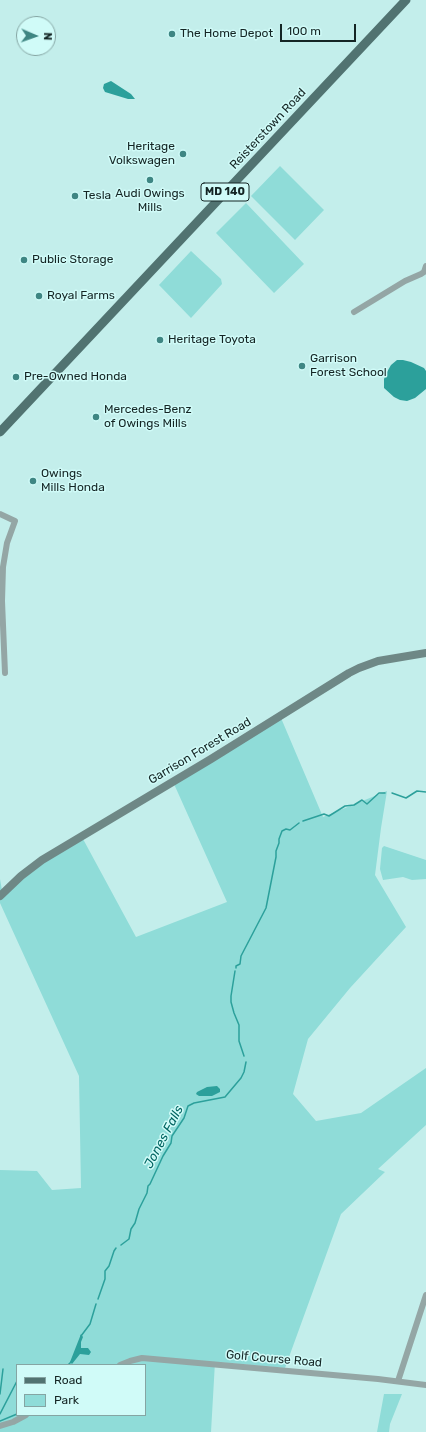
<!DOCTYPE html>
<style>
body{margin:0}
#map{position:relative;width:426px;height:1432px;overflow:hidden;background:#c3eeeb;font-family:Rubik,sans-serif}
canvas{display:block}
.legend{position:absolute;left:16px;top:1364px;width:130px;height:52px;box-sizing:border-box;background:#d0fbf8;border:1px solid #85a5a3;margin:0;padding:5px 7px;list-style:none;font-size:12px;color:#142524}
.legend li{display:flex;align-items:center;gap:8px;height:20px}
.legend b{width:20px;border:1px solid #85a5a3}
.north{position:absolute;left:16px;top:16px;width:40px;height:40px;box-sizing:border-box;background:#d0fbf8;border:1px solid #85a5a3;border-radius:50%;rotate:92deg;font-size:11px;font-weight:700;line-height:16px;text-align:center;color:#142524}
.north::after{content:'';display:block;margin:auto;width:14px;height:18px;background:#3e8683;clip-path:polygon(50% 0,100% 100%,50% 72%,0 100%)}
.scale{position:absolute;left:280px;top:24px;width:76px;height:18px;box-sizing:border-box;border:2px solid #142524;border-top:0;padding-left:5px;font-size:12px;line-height:14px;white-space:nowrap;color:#142524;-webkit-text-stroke:3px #d0fbf8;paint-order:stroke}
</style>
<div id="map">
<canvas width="426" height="1432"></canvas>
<ul class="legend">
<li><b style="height:5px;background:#517371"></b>Road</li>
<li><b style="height:11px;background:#8fdcd8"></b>Park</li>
</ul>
<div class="north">N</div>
<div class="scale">100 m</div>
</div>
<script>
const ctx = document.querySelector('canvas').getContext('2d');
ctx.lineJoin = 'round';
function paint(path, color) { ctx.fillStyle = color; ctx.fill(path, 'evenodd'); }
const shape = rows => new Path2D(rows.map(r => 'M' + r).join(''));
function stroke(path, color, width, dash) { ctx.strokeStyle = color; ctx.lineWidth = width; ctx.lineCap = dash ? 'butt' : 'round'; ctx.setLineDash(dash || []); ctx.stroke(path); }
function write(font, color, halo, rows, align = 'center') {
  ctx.font = font + ' Rubik,sans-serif'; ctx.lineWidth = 3; ctx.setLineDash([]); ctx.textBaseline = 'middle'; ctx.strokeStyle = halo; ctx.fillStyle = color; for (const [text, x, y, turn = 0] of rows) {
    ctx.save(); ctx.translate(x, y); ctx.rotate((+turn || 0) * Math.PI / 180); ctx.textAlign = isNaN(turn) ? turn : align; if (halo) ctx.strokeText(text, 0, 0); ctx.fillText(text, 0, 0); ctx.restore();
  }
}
paint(shape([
 [280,166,324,210,295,240,251,196],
 [246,203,304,264,274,293,216,233],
 [191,251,221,279,222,284,191,318,159,285],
 [281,718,323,817,387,791,381,828,375,875,406,927,350,988,308,1039,293,1094,316,1121,361,1113,426,1068,426,1125,378,1169,385,1172,341,1214,285,1368,215,1362,211,1432,0,1432,0,1170,37,1171,52,1190,81,1188,79,1076,0,903,0,879,3,896,31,870,83,839,136,937,227,902,174,784],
 [17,1365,145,1365,145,1415,17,1415],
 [384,846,426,860,426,879,412,880,403,877,383,880,380,869,382,848],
 [384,1394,402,1394,390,1424,389,1432,377,1432]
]), '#8fdcd8');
paint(shape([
 [111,81,131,94,135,99,128,99,105,92,103,88,104,84],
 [397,360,403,360,411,362,424,368,426,371,426,389,415,398,407,401,400,400,394,397,384,388,384,379,387,372,391,365],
 [217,1086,220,1089,220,1092,212,1096,199,1096,196,1094,197,1092,207,1087],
 [81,1334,83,1337,81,1342,81,1348,88,1348,91,1352,89,1355,80,1354,72,1364,70,1362]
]), '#2ca09b');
stroke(shape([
 [392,793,406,798,417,791,426,792],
 [303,821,324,814,329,816,345,806,354,805,362,800,367,804,379,793,385,793],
 [236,968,236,966,240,964,241,956,266,908,276,857,276,851,279,843,279,839,282,831,286,829,290,830,299,823],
 [235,971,231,996,231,1002,234,1013,239,1025,239,1041,244,1056],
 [121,1245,129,1239,131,1229,135,1223,139,1209,147,1193,148,1186,150,1184,163,1156,171,1143,172,1136,184,1118,188,1106,194,1103,225,1097,241,1078,244,1072,246,1062],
 [98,1299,105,1279,105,1271,109,1266,114,1251,116,1248],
 [81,1336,90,1324,96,1304],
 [68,1365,71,1362],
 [0,1394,3,1369],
 [0,1414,17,1381],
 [0,1421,17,1414]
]), '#2ca09b', 1.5);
stroke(shape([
 [354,312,405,281,421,274,424,272,426,266],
 [0,514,15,521,7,543,3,567,2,601,5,673],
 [120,1365,130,1361,142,1358,378,1379,426,1385],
 [398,1381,426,1295],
 [0,1426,13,1422,26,1415]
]), '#94a6a5', 6);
stroke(shape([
 [0,896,21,876,42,860,211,759,349,673,359,668,378,661,426,653]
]), '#6e8886', 8);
stroke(shape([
 [0,432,406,0]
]), '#517371', 9);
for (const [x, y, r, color] of [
 [172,34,4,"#3e8683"],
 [183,154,4,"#3e8683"],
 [150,180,4,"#3e8683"],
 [75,196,4,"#3e8683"],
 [24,260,4,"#3e8683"],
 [39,296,4,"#3e8683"],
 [160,340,4,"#3e8683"],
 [302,366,4,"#3e8683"],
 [16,377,4,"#3e8683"],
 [96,417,4,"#3e8683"],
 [33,481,4,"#3e8683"]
]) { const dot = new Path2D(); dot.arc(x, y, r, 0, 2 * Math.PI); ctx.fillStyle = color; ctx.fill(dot); stroke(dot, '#d0fbf8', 1.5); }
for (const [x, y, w] of [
 [225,192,48]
]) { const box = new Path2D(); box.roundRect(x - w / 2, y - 9, w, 18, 3); ctx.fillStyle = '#d0fbf8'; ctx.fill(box); stroke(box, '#142524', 1); }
write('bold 11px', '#142524', null, [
 ["MD 140",225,192]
]);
write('12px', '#142524', '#d0fbf8', [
 ["The Home Depot",180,34],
 ["Heritage",175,147,"right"],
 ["Volkswagen",175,161,"right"],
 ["Audi Owings",150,194,"center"],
 ["Mills",150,208,"center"],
 ["Tesla",83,196],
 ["Public Storage",32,260],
 ["Royal Farms",47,296],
 ["Heritage Toyota",168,340],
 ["Garrison",310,359],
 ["Forest School",310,373],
 ["Pre-Owned Honda",24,377],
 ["Mercedes-Benz",104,410],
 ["of Owings Mills",104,424],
 ["Owings",41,474],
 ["Mills Honda",41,488]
], 'left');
write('12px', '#142524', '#d0fbf8', [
 ["Reisterstown Road",268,129,-47],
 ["Garrison Forest Road",200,751,-31],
 ["Golf Course Road",274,1359,5]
]);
write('italic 13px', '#016461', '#d0fbf8', [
 ["Jones Falls",164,1137,-62]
]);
</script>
